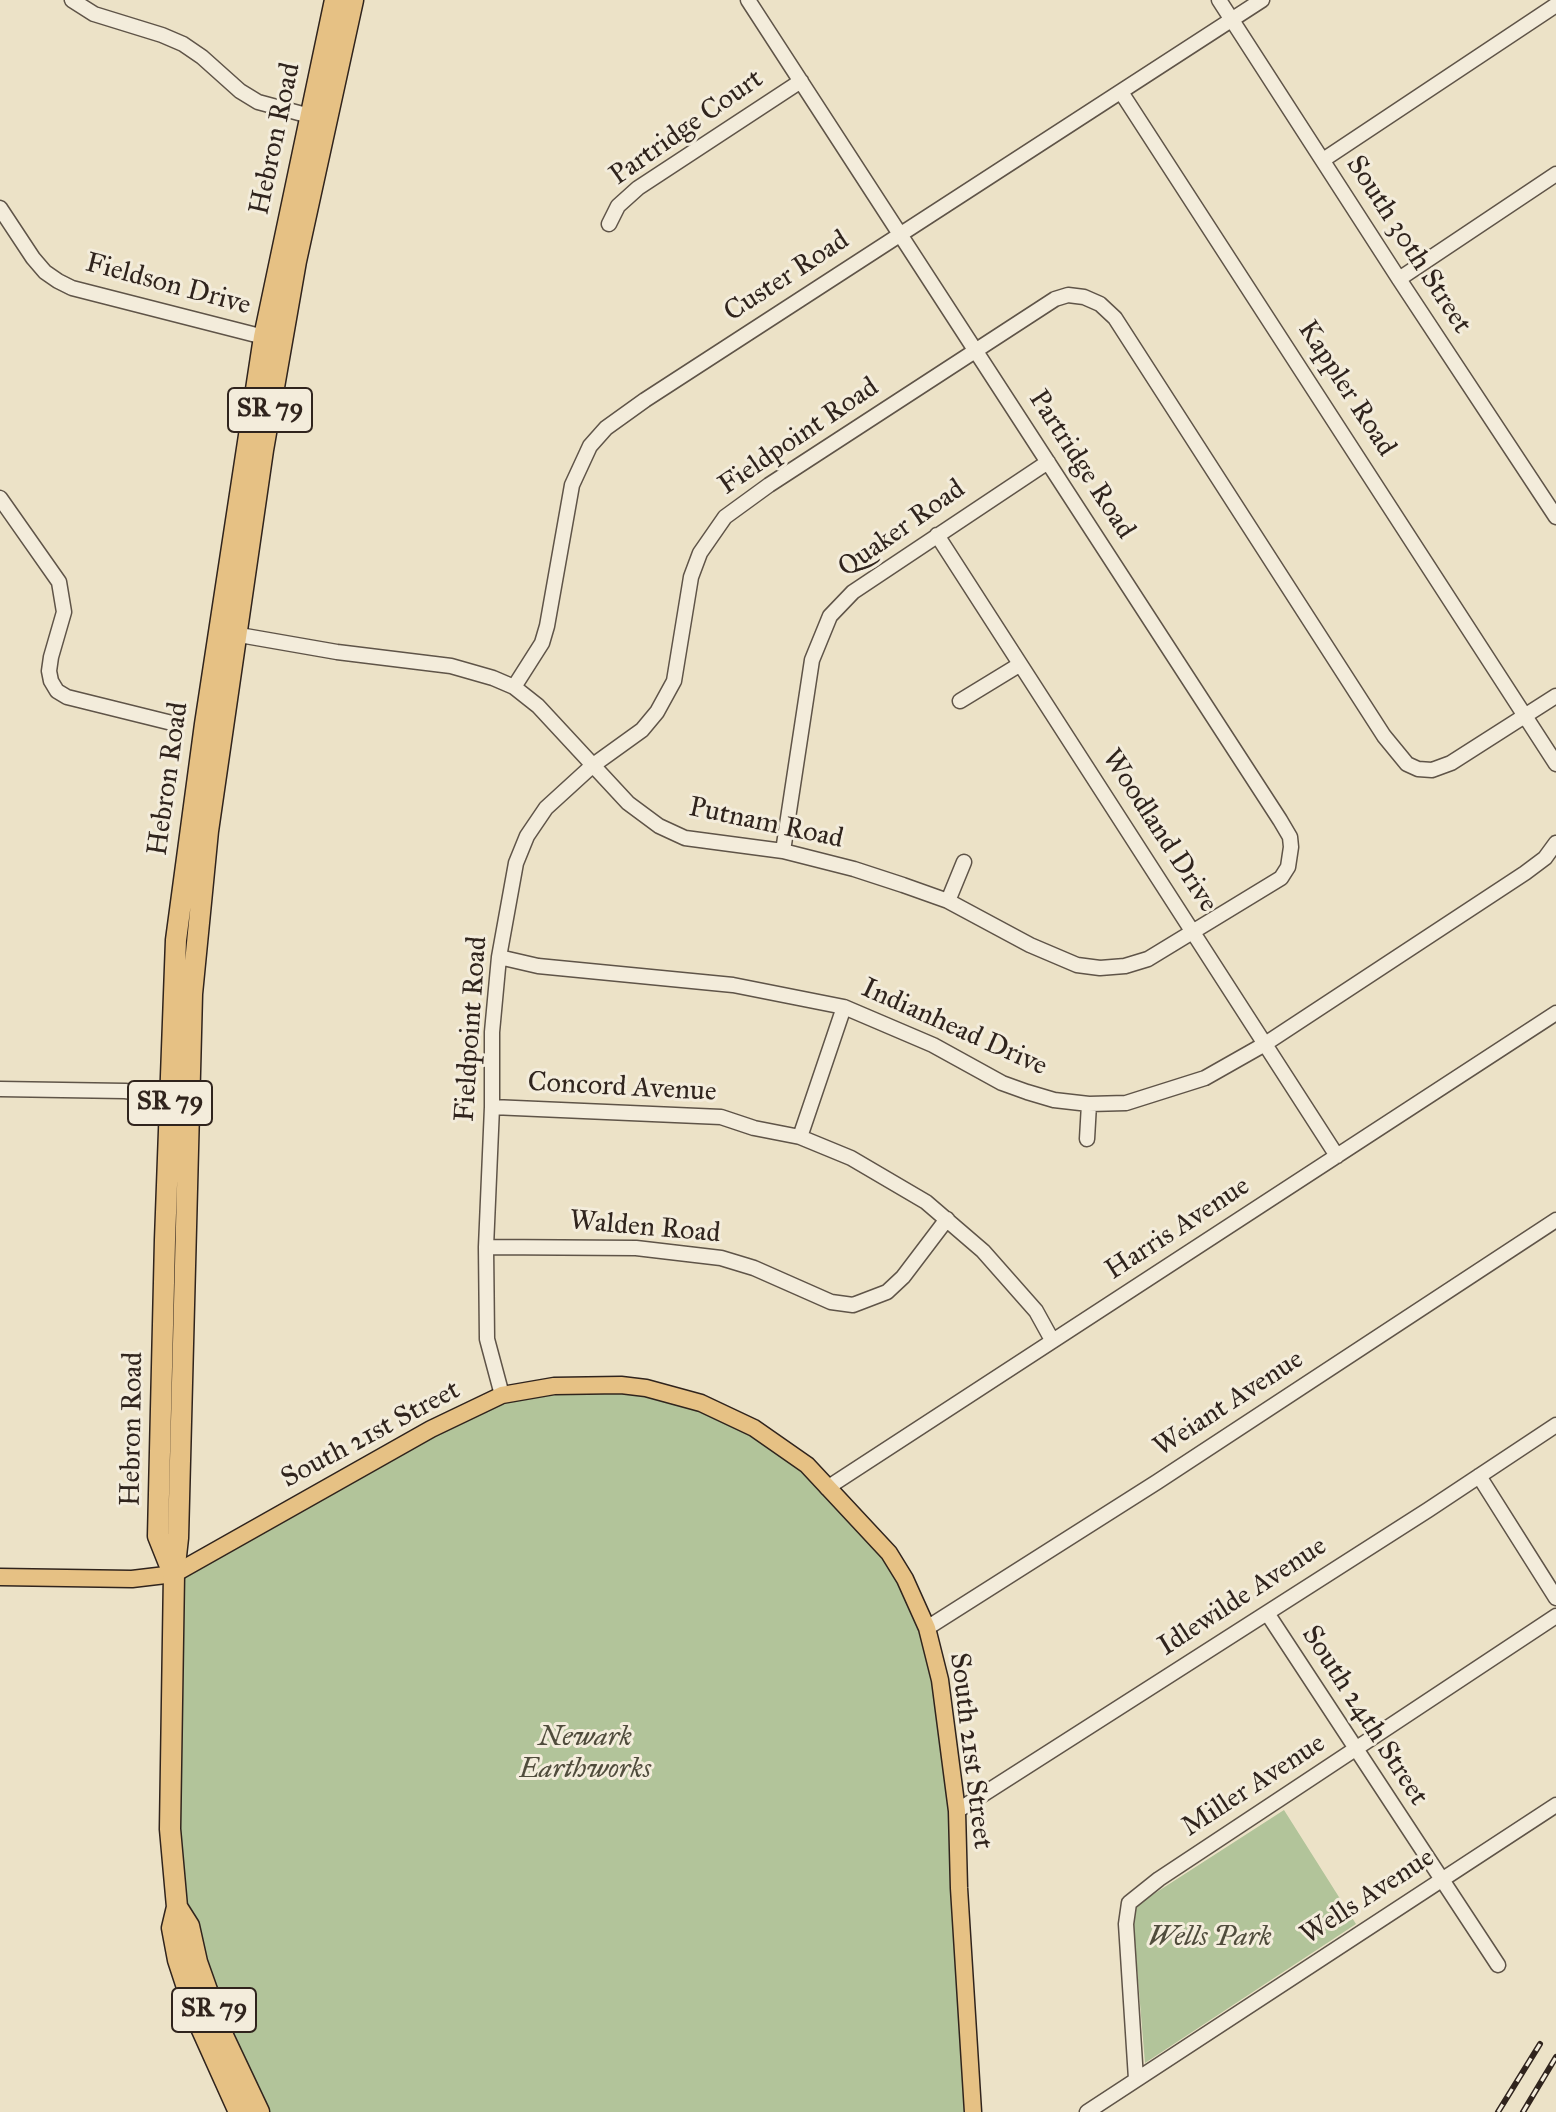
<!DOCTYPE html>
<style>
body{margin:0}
canvas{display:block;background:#ece2c7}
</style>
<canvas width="1556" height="2112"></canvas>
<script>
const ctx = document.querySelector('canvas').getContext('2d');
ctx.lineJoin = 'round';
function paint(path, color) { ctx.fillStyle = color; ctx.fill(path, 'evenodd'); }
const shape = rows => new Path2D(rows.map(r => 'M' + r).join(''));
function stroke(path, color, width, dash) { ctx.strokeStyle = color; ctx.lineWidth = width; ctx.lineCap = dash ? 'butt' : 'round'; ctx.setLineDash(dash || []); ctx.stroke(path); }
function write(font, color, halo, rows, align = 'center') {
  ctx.font = font + ' "IM FELL Great Primer",serif'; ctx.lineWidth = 6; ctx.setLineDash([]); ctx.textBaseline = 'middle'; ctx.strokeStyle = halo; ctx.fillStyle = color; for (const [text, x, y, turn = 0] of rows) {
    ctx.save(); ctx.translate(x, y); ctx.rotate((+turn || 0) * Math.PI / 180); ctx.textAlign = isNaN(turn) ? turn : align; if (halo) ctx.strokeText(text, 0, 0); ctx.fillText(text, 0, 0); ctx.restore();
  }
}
paint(shape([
 [646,1388,774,1440,889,1553,941,1685,973,2112,259,2112,177,1907,174,1574,502,1395],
 [1284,1810,1356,1924,1145,2063,1132,1908]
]), '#b2c49a');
const minor = shape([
 [72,0,94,14,162,35,183,44,202,57,240,91,258,102,310,116],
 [1219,0,1399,279,1556,517],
 [1121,92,1556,764],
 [1323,160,1556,5],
 [0,208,33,258,45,272,58,281,72,288,264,337],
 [609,224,618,206,638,188,801,81],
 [1399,279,1556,174],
 [0,498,59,582,64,612,51,657,49,671,51,681,57,691,67,697,172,723],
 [937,535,1337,1156],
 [228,633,337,652,451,666,493,678,514,687,538,706,628,803,659,826,685,838,783,851,854,869,903,885,948,901,1030,945,1077,965,1100,968,1125,966,1148,959,1281,878,1288,867,1291,847,1290,837,1280,820,748,0],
 [514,687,542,643,547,626,572,485,590,446,606,428,645,400,1262,0],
 [960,701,1019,665],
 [783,851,812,660,830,616,853,592,1048,462],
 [948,901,964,862],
 [499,957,538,966,733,985,844,1007,933,1045,1002,1083,1027,1092,1054,1100,1089,1104,1126,1103,1205,1078,1265,1044,1525,873,1545,858,1556,843],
 [0,1089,125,1091,170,1097],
 [492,1107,721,1117,754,1128,800,1137,851,1158,926,1202,983,1251,1036,1311,1052,1340],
 [800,1137,844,1007],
 [1087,1139,1089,1104],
 [486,1247,636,1248,721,1258,754,1268,831,1302,853,1305,887,1292,903,1277,947,1219],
 [502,1395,487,1339,486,1247,492,1107,492,1032,499,957,516,863,527,836,546,808,592,766,642,730,657,712,674,681,691,577,700,553,725,517,769,485,1055,299,1068,295,1084,297,1100,304,1115,318,1384,736,1407,764,1418,769,1432,770,1451,763,1556,696],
 [1479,1476,1556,1598],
 [827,1488,1556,1013],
 [1267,1613,1498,1965],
 [927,1628,1157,1482,1556,1220],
 [957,1811,1428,1510,1556,1425],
 [1136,2079,1126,1924,1129,1903,1159,1879,1556,1616],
 [1087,2112,1556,1805]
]);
const major = shape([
 [0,1577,132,1579,174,1574,431,1429,502,1395,554,1386,621,1385,646,1388,701,1403,754,1428,807,1465,889,1553,905,1579,927,1628,940,1680,957,1811,959,1888,973,2112]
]);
const highway = shape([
 [172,1571,158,1536,165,1240,176,940,205,724,264,337,335,0],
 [177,1907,189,1926,197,1962,224,2038,259,2112],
 [239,2112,198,2021,178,1960,172,1928,177,1907,170,1829,174,1574,178,1538,192,994,208,831,263,450,296,261,353,0]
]);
stroke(minor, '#5f5448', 17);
stroke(major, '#30241d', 19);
stroke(highway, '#30241d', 23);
stroke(minor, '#f3ecdb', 14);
stroke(major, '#e6c184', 16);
stroke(highway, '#e6c184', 20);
const rail = shape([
 [1498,2112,1540,2044],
 [1523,2112,1556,2057]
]);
stroke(rail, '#30241d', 6);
stroke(rail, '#f3ecdb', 3, [9]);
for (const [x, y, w] of [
 [270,410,84],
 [170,1103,84],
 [214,2010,84]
]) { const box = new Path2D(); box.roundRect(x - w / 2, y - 22, w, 44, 6); ctx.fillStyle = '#f3ecdb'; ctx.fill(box); stroke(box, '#30241d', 2); }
write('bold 26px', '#30241d', null, [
 ["SR 79",270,410],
 ["SR 79",170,1103],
 ["SR 79",214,2010]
]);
write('28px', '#30241d', '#f3ecdb', [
 ["Partridge Court",687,128,-35],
 ["Hebron Road",276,139,-78],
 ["South 30th Street",1408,245,57],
 ["Custer Road",787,277,-33],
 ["Fieldson Drive",168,285,15],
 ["Kappler Road",1346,389,57],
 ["Fieldpoint Road",799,437,-34],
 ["Partridge Road",1081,465,57],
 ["Quaker Road",902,529,-35],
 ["Hebron Road",169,779,-82],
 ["Putnam Road",766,824,12],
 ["Woodland Drive",1159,831,57],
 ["Indianhead Drive",954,1028,24],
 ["Fieldpoint Road",472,1029,-86],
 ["Concord Avenue",622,1088,3],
 ["Walden Road",645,1228,5],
 ["Harris Avenue",1178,1229,-33],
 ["Weiant Avenue",1229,1404,-33],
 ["Hebron Road",133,1429,-89],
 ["South 21st Street",371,1435,-28],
 ["Idlewilde Avenue",1243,1597,-33],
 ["South 24th Street",1364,1716,57],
 ["South 21st Street",970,1751,83],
 ["Miller Avenue",1254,1786,-33],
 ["Wells Avenue",1368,1897,-33]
]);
write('italic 28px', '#504c3c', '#f3ecdb', [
 ["Newark",585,1738],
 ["Earthworks",585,1770],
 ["Wells Park",1210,1938]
]);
</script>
